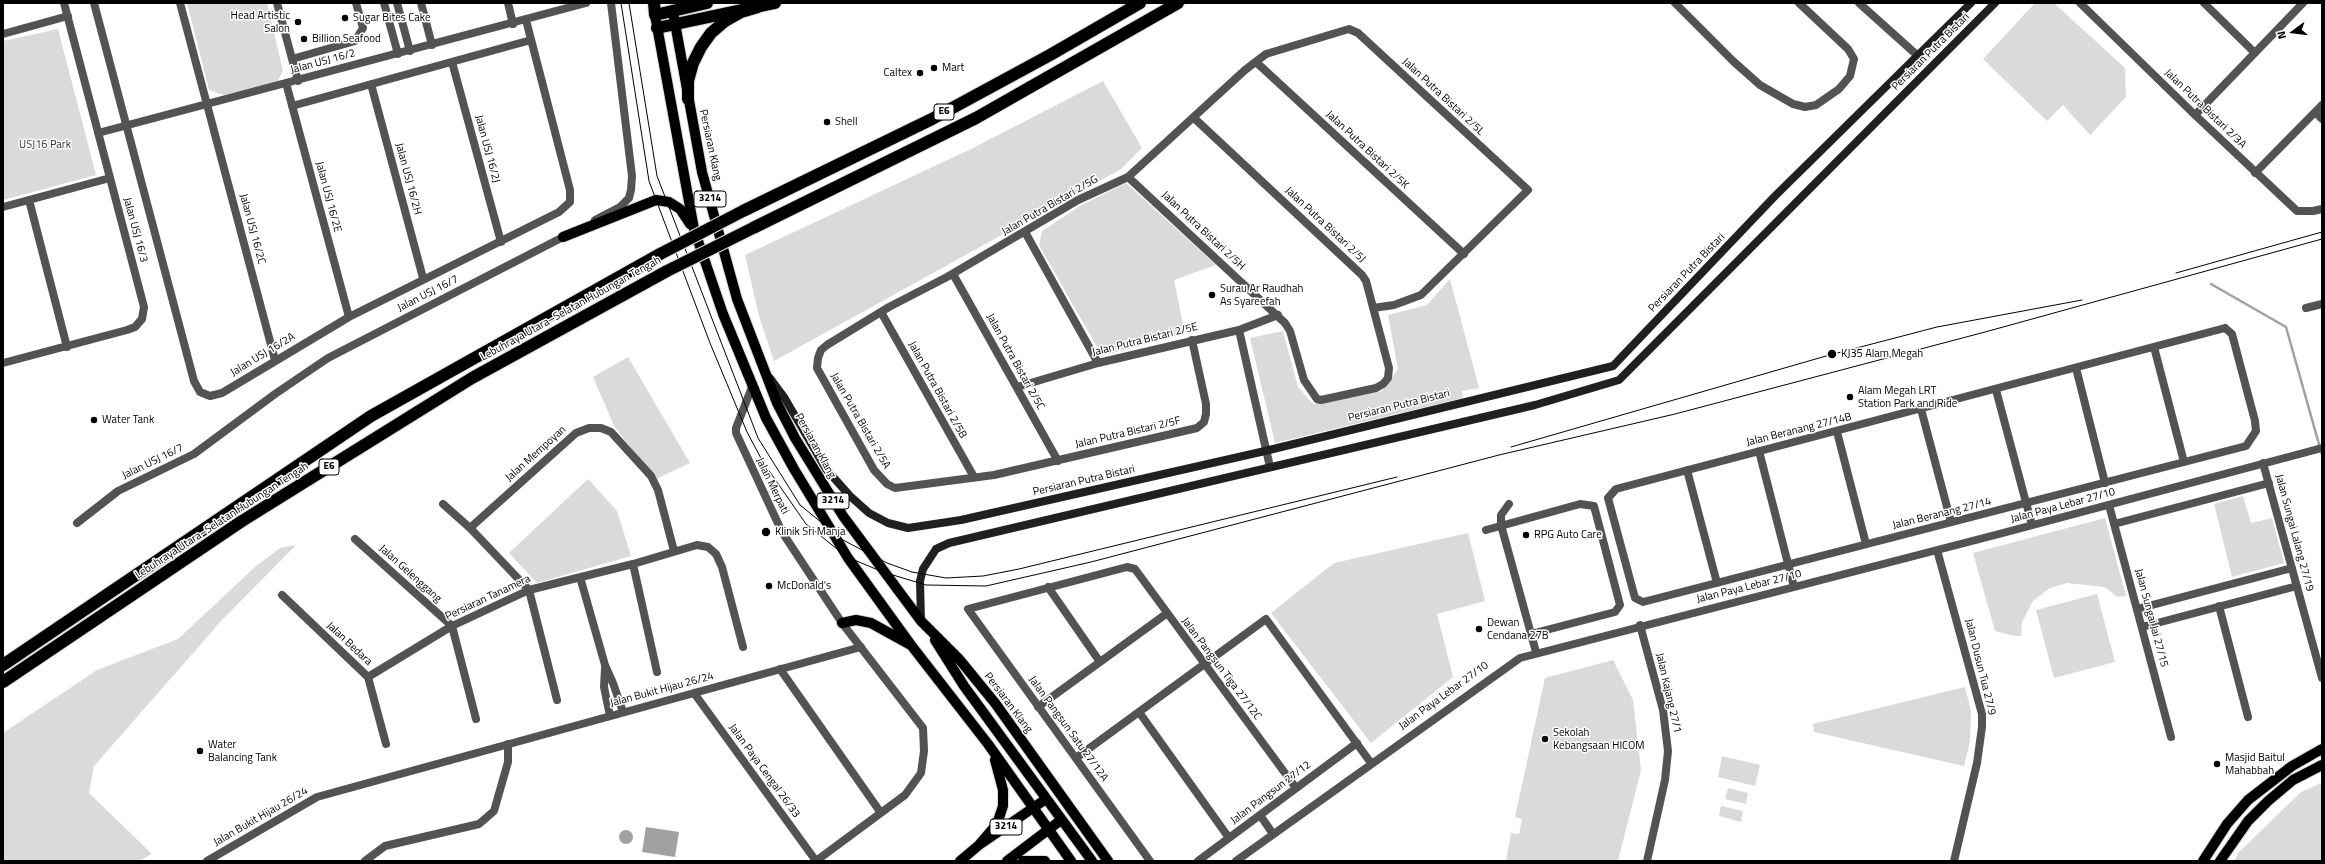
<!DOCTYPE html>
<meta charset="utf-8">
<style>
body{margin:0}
#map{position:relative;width:2325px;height:864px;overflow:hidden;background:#fff;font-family:"Titillium Web",sans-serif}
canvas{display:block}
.frame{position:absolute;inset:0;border:4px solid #000;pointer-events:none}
.north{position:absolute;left:2273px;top:12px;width:40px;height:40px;-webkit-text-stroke:3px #fff;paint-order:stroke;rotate:255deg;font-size:11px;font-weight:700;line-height:16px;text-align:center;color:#000}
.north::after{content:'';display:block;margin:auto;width:14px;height:18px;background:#000;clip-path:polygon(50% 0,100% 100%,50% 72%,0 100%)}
</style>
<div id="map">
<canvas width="2325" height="864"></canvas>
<div class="frame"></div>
<div class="north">N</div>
</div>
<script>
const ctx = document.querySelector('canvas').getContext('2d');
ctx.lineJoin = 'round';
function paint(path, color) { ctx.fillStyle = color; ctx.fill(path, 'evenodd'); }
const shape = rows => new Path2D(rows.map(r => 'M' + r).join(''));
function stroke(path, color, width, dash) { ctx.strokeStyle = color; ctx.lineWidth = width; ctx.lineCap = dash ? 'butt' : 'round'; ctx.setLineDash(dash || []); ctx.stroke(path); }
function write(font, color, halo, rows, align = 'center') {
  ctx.font = font + ' "Titillium Web",sans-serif'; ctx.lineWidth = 3; ctx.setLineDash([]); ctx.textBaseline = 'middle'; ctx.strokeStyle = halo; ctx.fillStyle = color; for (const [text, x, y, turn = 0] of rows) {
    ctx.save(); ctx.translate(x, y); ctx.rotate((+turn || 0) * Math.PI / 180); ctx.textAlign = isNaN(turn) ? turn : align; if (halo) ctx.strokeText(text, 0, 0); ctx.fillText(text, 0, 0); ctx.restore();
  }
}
paint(shape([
 [187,3,267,3,283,71,277,82,224,95,209,90],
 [2035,3,2054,3,2125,68,2126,97,2090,135,2063,105,2047,121,1983,59],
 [58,29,96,175,3,200,3,41],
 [1103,81,1142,148,1121,169,774,361,759,316,745,255,971,149],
 [1126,183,1216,265,1174,280,1185,334,1108,354,1097,347,1039,245,1042,231,1080,206],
 [1450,279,1479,388,1462,391,1463,398,1275,443,1250,338,1283,331,1298,387,1313,404,1382,391,1398,369,1388,315,1427,305],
 [628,357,690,463,656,479,614,426,593,377],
 [588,479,617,511,631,556,537,583,509,553],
 [2243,496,2251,523,2272,518,2284,563,2232,577,2214,504],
 [2105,518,2126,596,2117,597,2105,587,2067,583,2050,588,2033,601,2022,622,2021,636,2015,636,1995,631,1973,553],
 [1468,533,1485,601,1437,614,1453,677,1371,743,1271,613,1334,563],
 [296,545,222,620,94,766,89,793,152,854,139,861,3,861,3,733,97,670,178,639,255,567,280,548],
 [2097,594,2115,662,2054,678,2036,610],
 [1613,660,1633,700,1641,770,1618,861,1506,861,1511,833,1519,834,1522,819,1515,817,1545,678],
 [1965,687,1971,711,1970,741,1964,766,1814,732,1813,724],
 [1722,756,1760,765,1755,786,1718,777],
 [2322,783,2322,861,2234,861,2239,852,2301,792],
 [1728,788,1748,793,1746,804,1725,799],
 [1721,806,1743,811,1741,822,1719,816]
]), '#dadada');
paint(shape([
 [646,827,679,832,675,857,642,852],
 '619 837a7 7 0 1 1 14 0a7 7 0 1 1-14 0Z'
]), '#a1a1a1');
stroke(shape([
 [2211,284,2286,327,2322,455]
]), '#a1a1a1', 2.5);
const primary = shape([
 [673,12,702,172,737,299,777,403,795,438,843,516,921,621,959,659,995,703,1108,861],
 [655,15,694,229,723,314,766,418,794,469,848,558,911,645,988,744,1071,861],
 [563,237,656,200,669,202,680,209,690,224],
 [842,623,856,620,871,623,909,644],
 [935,640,964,686,1092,861],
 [979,845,997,824,1003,806,1003,790,995,760],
 [960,861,979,845,1046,799],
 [1007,861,1061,820],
 [1023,861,1045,861],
 [2203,861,2227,824,2248,800,2292,766,2322,749],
 [2220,861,2248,821,2268,801,2293,780,2322,765]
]);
const motorway = shape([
 [654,3,655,15,707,3],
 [657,28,775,3],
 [688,99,688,81,693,63,701,47,711,33,725,21,741,12,758,7],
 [743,211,932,119,1050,55,1140,3],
 [753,228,976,118,1178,3],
 [3,665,371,416,660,254],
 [3,682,242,521,472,378,667,271]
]);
stroke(primary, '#dbdbdb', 12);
stroke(motorway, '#dbdbdb', 14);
stroke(shape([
 [94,3,194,381,200,392,210,396,222,393,349,317,559,212,570,202,570,190,526,20],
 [180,3,275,360],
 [277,3,298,81],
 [384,3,398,54],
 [397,3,410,51],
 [421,3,432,45],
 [508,3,513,24],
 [1675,3,1733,61,1760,85,1793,104,1805,107,1816,105,1839,89,1850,76,1854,59,1848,49,1799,3],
 [1859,3,1918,56],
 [2080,3,2195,115,2297,211,2313,211,2322,209],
 [2204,3,2255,53],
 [3,34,68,16],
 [292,59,355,41,363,28,356,3],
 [452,62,501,242],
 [1256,62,1464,254],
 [286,83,349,317],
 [371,84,423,278],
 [292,106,531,40],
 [2315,112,2322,119],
 [2195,115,2303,3],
 [98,133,586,3],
 [2255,173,2322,105],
 [1128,177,1285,323,1290,331,1304,380,1317,399,1321,400,1376,388,1383,384,1388,378,1389,368,1366,281,1362,275,1194,118],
 [29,200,67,347],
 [3,207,110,178],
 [595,220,620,207,629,198,631,190,632,176,611,3],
 [1025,232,1098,363],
 [953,274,1058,461],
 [2306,308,2322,304],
 [881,312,974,477],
 [2225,328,2232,334,2255,421,2256,431,2246,446,1643,602,1635,598,1608,498,1616,489,2225,328],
 [1239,330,1270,467],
 [1192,340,1206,404,1206,414,1204,422,1197,428,994,475,895,488,887,484,874,470,817,368,818,358,821,350,827,345,889,307,947,277,1078,200,1128,177,1245,70,1266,54,1349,29,1358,33,1528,190,1421,295,1394,305,1373,308],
 [2154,347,2184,462],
 [3,363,127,330,135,327,142,319,144,307,64,3],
 [2076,368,2105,483],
 [752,387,736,428,736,433,782,532,842,623,923,728,924,751,921,773,905,795,816,861],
 [1017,387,1098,363,1239,330,1278,315],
 [1996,390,2032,525],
 [1921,409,1951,522],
 [1837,432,1866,544],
 [1759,451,1794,587],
 [2263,463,2322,678],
 [1687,470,1717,583],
 [443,504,470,528,529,590,557,700],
 [1509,504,1501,515,1501,525,1536,652],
 [2109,505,2171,737],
 [77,523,118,491,194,454,275,394,328,358,567,235],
 [2114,524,2269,483],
 [470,528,576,433,589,428,601,428,611,432,651,476,658,490,674,551],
 [1486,530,1580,504,1594,506,1620,605,1615,612,1531,634],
 [355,539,452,626,476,719],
 [1937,550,1982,714,1982,727,1977,763,1954,861],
 [633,564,657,672],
 [580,577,605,665,613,683,623,712],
 [1048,587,1100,662],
 [282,595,368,677,386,744],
 [2219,606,2248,717],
 [2137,609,2292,568],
 [1640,625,1663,710,1668,751,1665,780,1647,861],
 [2142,627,2297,586],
 [605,668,604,687,610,716],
 [780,669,881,813],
 [368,677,452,626,529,590,633,564,697,545,708,547,716,554,722,567,743,647],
 [694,693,816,861],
 [1038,707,1166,614],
 [1139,712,1229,838],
 [1076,758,1266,619,1371,763],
 [1260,815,1273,834],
 [207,861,317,797,861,647],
 [365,861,385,846,479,824,494,811,508,762,508,744],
 [1150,861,968,609,1127,567,1135,569,1296,788],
 [1198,861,1357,743],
 [1236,861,1520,658,1999,534,2322,448]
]), '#535353', 8);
stroke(shape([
 [770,378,784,397,826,469,850,496,869,513,888,523,908,528,961,520,1265,451,1613,366,1775,196,1971,3],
 [921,621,920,581,923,569,936,549,949,543,1535,405,1619,380,1995,3]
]), '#202020', 8);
stroke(primary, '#000', 10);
stroke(motorway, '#000', 12);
stroke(shape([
 [621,3,649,181,710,343,747,432,763,462,806,524,847,557,883,572,926,585,986,586,1091,562,1499,455,1675,414,1985,332,2322,239],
 [629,3,657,176,758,438,800,505,843,540,887,563,912,572,946,578,983,576,1019,569,1397,477],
 [2176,273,2322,232],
 [1511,447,1826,356,1937,327,2082,300]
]), '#000', 1);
const motorwayBridge = shape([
 [660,254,743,211],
 [667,271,753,228]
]);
stroke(motorwayBridge, '#dbdbdb', 14, []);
stroke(motorwayBridge, '#000', 12);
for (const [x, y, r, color] of [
 [345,18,4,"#000"],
 [298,22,4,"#000"],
 [304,39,4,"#000"],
 [934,68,4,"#000"],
 [920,73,4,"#000"],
 [827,122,4,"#000"],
 [1212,295,4,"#000"],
 [1832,354,5,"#000"],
 [1850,397,4,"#000"],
 [94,420,4,"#000"],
 [766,532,5,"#000"],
 [1526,535,4,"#000"],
 [769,586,4,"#000"],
 [1479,629,4,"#000"],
 [1545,739,4,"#000"],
 [200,751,4,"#000"],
 [2217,764,4,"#000"]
]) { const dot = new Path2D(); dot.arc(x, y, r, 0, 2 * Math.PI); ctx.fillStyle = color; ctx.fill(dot); stroke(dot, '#fff', 1.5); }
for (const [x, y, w] of [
 [944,112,20],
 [710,199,32],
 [329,467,20],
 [833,501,32],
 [1006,827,32]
]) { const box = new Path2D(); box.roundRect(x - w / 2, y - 8, w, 16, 3); ctx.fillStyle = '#fff'; ctx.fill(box); stroke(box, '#000', 1); }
write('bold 10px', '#000', null, [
 ["E6",944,112],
 ["3214",710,199],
 ["E6",329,467],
 ["3214",833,501],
 ["3214",1006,827]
]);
write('11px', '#000', '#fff', [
 ["Head Artistic",290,16,"right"],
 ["Salon",290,29,"right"],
 ["Sugar Bites Cake",353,18],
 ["Billion Seafood",312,39],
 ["Mart",942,68],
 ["Caltex",912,73,"right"],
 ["Shell",835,122],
 ["Surau Ar Raudhah",1220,289],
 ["As Syareefah",1220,302],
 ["KJ35 Alam Megah",1841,354],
 ["Alam Megah LRT",1858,391],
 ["Station Park and Ride",1858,404],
 ["Water Tank",102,420],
 ["Klinik Sri Manja",775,532],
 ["RPG Auto Care",1534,535],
 ["McDonald's",777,586],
 ["Dewan",1487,623],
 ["Cendana 27B",1487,636],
 ["Sekolah",1553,733],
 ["Kebangsaan HICOM",1553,746],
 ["Water",208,745],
 ["Balancing Tank",208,758],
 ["Masjid Baitul",2225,758],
 ["Mahabbah",2225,771]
], 'left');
write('11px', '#000', '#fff', [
 ["Persiaran Putra Bistari",1931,52,-45],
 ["Jalan USJ 16/2",323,62,-15],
 ["Jalan Putra Bistari 2/5L",1443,97,43],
 ["Jalan Putra Bistari 2/3A",2205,109,44],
 ["Persiaran Klang",710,145,78],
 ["Jalan USJ 16/2J",487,149,75],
 ["Jalan Putra Bistari 2/5K",1367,150,43],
 ["Jalan USJ 16/2H",408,179,75],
 ["Jalan USJ 16/2E",328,197,75],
 ["Jalan Putra Bistari 2/5G",1050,206,-30],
 ["Jalan Putra Bistari 2/5J",1325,225,43],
 ["Jalan USJ 16/2C",252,229,75],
 ["Jalan USJ 16/3",135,230,75],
 ["Jalan Putra Bistari 2/5H",1203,231,43],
 ["Persiaran Putra Bistari",1687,273,-46],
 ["Jalan USJ 16/7",428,294,-27],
 ["Lebuhraya Utara–Selatan Hubungan Tengah",571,309,-29],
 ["Jalan Putra Bistari 2/5E",1145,340,-14],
 ["Jalan USJ 16/2A",263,355,-31],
 ["Jalan Putra Bistari 2/5C",1015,362,61],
 ["Jalan Putra Bistari 2/5B",937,390,61],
 ["Persiaran Putra Bistari",1399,406,-14],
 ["Jalan Putra Bistari 2/5A",860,421,60],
 ["Jalan Beranang 27/14B",1799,430,-14],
 ["Jalan Putra Bistari 2/5F",1128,433,-13],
 ["Persiaran Klang",815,446,61],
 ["Jalan Mempoyan",536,454,-42],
 ["Jalan USJ 16/7",153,462,-26],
 ["Persiaran Putra Bistari",1084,481,-13],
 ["Jalan Merpati",772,486,64],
 ["Jalan Paya Lebar 27/10",2063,506,-15],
 ["Jalan Beranang 27/14",1942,514,-14],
 ["Lebuhraya Utara–Selatan Hubungan Tengah",222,521,-33],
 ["Jalan Sungai Lalang 27/19",2294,533,75],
 ["Jalan Gelenggang",410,574,42],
 ["Jalan Paya Lebar 27/10",1749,587,-14],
 ["Persiaran Tanamera",488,598,-25],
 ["Jalan Sungai Jai 27/15",2151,618,75],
 ["Jalan Bedara",349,644,43],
 ["Jalan Dusun Tua 27/9",1980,667,76],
 ["Jalan Pangsun Tiga 27/12C",1221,669,53],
 ["Jalan Bukit Hijau 26/24",662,690,-15],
 ["Jalan Kajang 27/1",1668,693,77],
 ["Jalan Paya Lebar 27/10",1444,696,-36],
 ["Persiaran Klang",1008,703,53],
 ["Jalan Pangsun Satu 27/12A",1068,729,54],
 ["Jalan Paya Cengal 26/33",764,771,54],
 ["Jalan Pangsun 27/12",1271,793,-37],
 ["Jalan Bukit Hijau 26/24",261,817,-30]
]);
write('11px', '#313131', '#fff', [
 ["USJ16 Park",45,145]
]);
</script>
